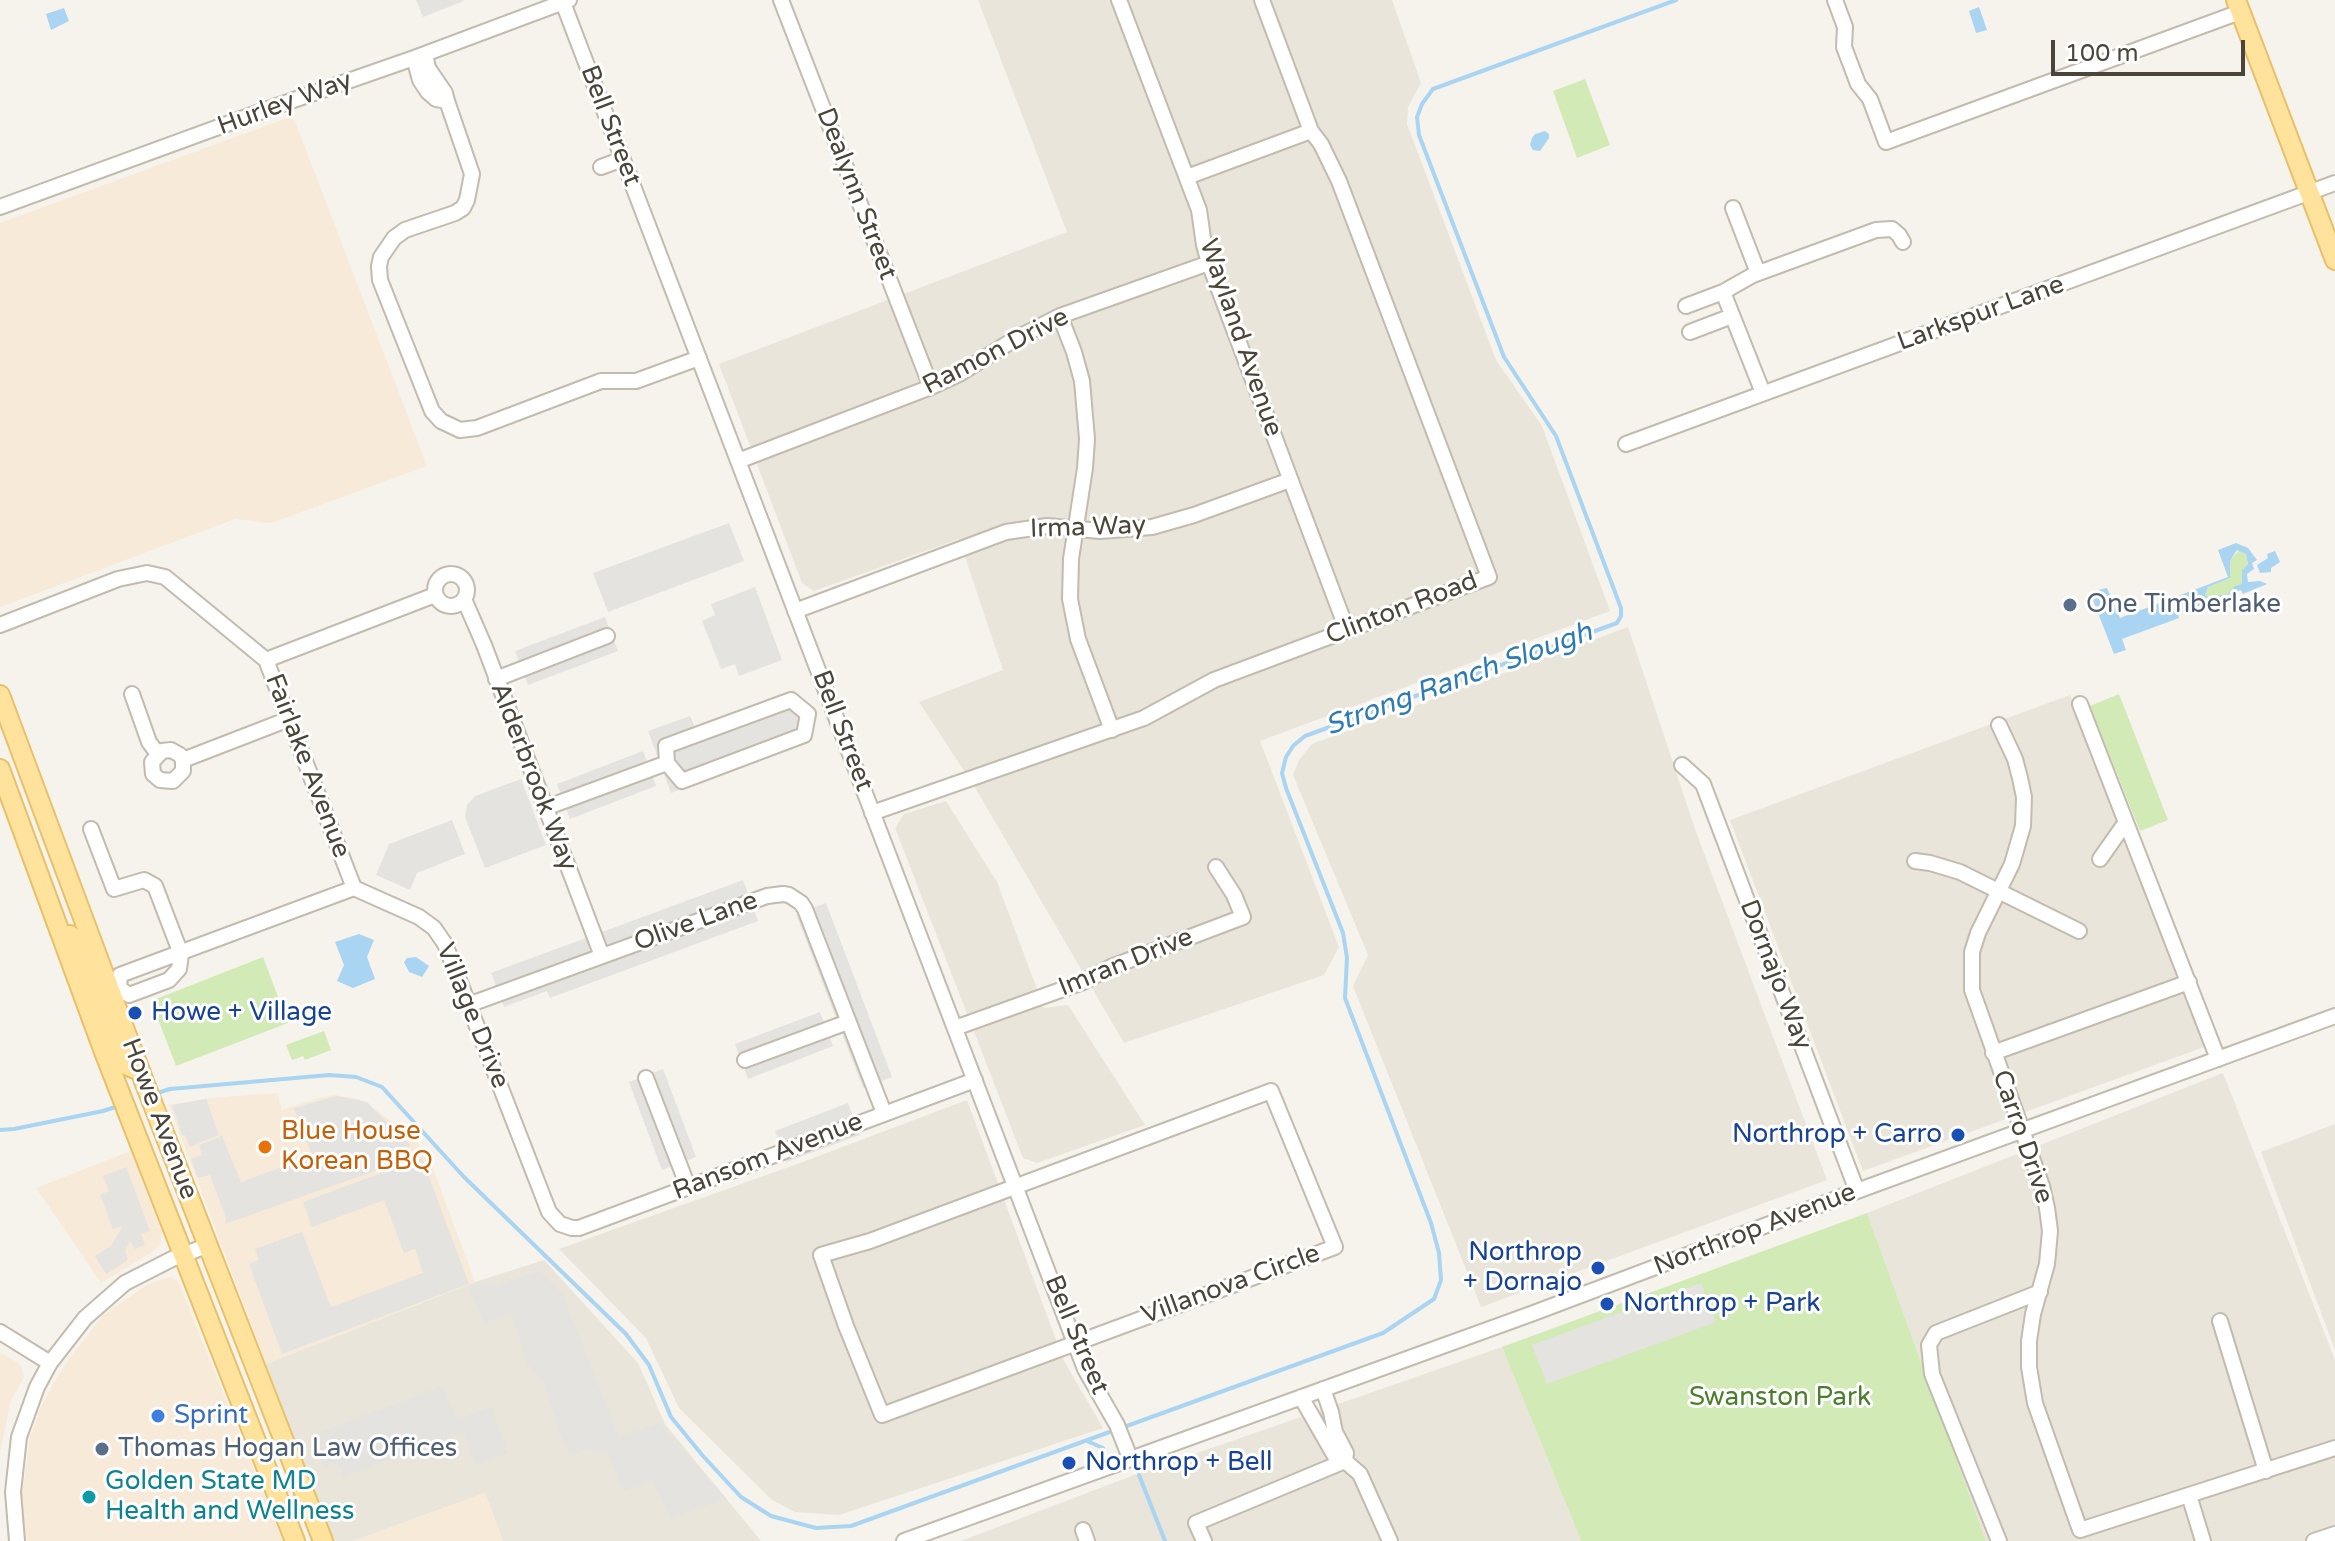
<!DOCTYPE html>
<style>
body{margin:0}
#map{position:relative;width:2335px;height:1541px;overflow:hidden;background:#f6f3ec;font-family:"Varela Round",sans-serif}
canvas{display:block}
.scale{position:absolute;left:2051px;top:40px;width:194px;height:36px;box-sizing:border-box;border:4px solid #4b4439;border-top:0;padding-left:10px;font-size:24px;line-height:28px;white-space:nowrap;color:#4b4439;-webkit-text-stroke:6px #fff;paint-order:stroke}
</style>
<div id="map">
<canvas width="2335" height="1541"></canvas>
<div class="scale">100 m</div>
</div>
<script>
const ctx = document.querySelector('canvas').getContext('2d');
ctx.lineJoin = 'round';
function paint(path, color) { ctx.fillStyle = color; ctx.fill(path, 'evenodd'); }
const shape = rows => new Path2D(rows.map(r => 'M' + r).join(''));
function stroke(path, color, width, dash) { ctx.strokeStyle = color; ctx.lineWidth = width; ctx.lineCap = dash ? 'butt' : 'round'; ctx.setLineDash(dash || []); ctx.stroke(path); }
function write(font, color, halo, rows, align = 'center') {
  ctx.font = font + ' "Varela Round",sans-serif'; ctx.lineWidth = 6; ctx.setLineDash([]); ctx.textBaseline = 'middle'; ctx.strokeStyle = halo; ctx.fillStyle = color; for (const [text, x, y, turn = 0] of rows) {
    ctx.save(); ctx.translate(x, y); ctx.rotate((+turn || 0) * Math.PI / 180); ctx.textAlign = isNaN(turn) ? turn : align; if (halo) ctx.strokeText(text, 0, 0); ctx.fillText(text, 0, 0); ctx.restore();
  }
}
paint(shape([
 [978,0,1392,0,1421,83,1408,107,1407,124,1496,360,1542,426,1610,611,1260,741,1339,947,1324,975,1124,1043,976,789,919,702,1003,670,959,539,814,591,802,583,719,364,1067,232],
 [1628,627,1696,832,1827,1180,1481,1307,1353,986,1368,955,1293,775,1299,760,1312,744],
 [2070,695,2207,1046,1863,1171,1730,820],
 [946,801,997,882,1044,1008,1068,1005,1145,1125,1037,1163,1023,1158,895,828,904,814],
 [2223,1073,2335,1360,2335,1541,1986,1541,1867,1213],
 [967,1100,1064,1361,1103,1428,839,1515,795,1512,772,1500,679,1408,646,1338,559,1249,800,1163],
 [2335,1124,2335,1350,2261,1152],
 [544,1260,638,1363,665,1424,761,1541,503,1541,485,1493,353,1541,332,1541,266,1364,475,1282],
 [1502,1347,1581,1541,961,1541,1137,1474]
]), '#eae5da');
paint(shape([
 [293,116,427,466,271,523,235,519,0,607,0,223],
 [277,1093,282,1110,318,1098,334,1095,359,1099,409,1133,428,1155,475,1282,266,1364,169,1105,211,1098],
 [131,1151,162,1233,161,1241,158,1247,152,1252,101,1283,36,1188],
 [170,1277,178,1281,283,1541,27,1541,21,1503,30,1437,41,1407,54,1382,69,1359,104,1314,150,1283],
 [0,1352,20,1364,24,1377,10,1403,0,1453],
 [485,1493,503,1541,353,1541]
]), '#f7ead8');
paint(shape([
 [1585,79,1610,145,1577,158,1553,91],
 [2239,550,2246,554,2248,565,2242,584,2235,586,2228,594,2208,597,2205,595,2208,587,2230,578,2230,561],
 [2119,694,2168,820,2140,831,2090,706],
 [263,957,288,1023,176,1066,151,1001],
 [324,1031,331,1050,305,1060,303,1056,292,1060,286,1045],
 [1867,1213,1986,1541,1581,1541,1502,1347]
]), '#d2eab5');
paint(shape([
 [416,0,463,0,464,1,423,17],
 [729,523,744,561,608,612,593,573],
 [755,587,782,660,739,676,735,664,721,669,702,621,715,615,711,604],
 [605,617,618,651,528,685,515,651],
 [794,690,813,740,671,793,648,731,690,716,695,727],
 [643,751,656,786,570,819,557,784],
 [521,779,546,845,485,868,465,817,467,805,475,796],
 [452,820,465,854,417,873,410,890,376,875,389,844],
 [743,880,758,921,550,998,547,991,504,1007,491,973],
 [826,903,892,1077,863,1088,796,914],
 [820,1012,833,1046,748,1079,735,1044],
 [663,1069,696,1157,662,1170,629,1082],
 [337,1096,367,1102,410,1145,400,1159,400,1162,225,1224,226,1218,210,1175,198,1178,191,1159,202,1155,199,1145,222,1136,241,1182,312,1156,294,1108],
 [206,1099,219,1135,190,1147,185,1135,182,1135,172,1105],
 [848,1103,860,1135,786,1162,775,1131],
 [422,1158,469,1284,282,1354,249,1264,259,1260,255,1249,302,1232,331,1307,423,1273,415,1249,404,1253,384,1200,312,1227,303,1202],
 [126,1167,150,1231,141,1234,145,1245,135,1249,130,1241,125,1251,128,1260,106,1274,95,1256,111,1246,122,1227,121,1226,113,1229,100,1195,109,1191,103,1176],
 [539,1271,562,1293,619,1437,660,1423,726,1498,671,1519,652,1480,624,1491,607,1453,586,1450,569,1456,543,1382,527,1363,511,1313,485,1323,469,1287,481,1283,499,1285],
 [1701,1283,1716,1322,1547,1384,1532,1345],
 [443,1386,456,1419,491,1407,508,1453,476,1465,463,1432,343,1477,338,1462,325,1467,315,1434]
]), '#e5e3e0');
paint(shape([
 [1979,7,1987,30,1976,33,1969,11],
 [64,8,69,21,51,30,46,14],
 [1545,131,1549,134,1549,138,1540,151,1533,150,1530,145,1532,138,1535,134],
 [2236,543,2248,548,2257,560,2252,563,2254,569,2247,574,2248,582,2260,581,2267,584,2243,594,2241,590,2178,614,2179,618,2122,639,2126,650,2114,654,2091,595,2094,591,2107,588,2120,618,2228,577,2218,550],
 [2237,550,2246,554,2248,564,2242,571,2242,584,2235,586,2228,594,2208,597,2205,595,2208,587,2230,578,2230,561],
 [2275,551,2280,562,2271,568,2271,572,2260,573,2257,565,2268,558,2267,554],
 [359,934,374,940,367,957,375,979,353,988,337,981,344,965,335,942],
 [416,957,429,966,422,977,409,972,404,962,407,958]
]), '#a9d4f2');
stroke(shape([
 [154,1094,170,1089,329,1075,356,1077,382,1087,464,1177,626,1334,649,1365,671,1417,703,1456,741,1497,771,1516,816,1528,851,1526,1115,1430],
 [0,1130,14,1129,103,1111,119,1106],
 [1124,1427,1383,1333,1434,1299,1441,1280,1439,1253,1431,1223,1345,998,1347,958,1343,933,1286,788,1282,773,1286,757,1293,746,1305,736,1617,623,1621,616,1621,608,1556,436,1504,357,1419,135,1417,117,1422,104,1433,89,1676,0],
 [1087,1441,1103,1448],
 [1139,1475,1165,1541]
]), '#a9d4f2', 4);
const minor = shape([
 [562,0,1075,1343,1085,1369,1117,1425,1130,1458],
 [781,0,931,387],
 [1119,0,1199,210,1204,245,1209,263,1347,630],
 [1835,0,1845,27,1844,47,1858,84,1870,99,1886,142,2240,12],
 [414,58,420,80,428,92,436,99,447,101,445,93,428,68,425,54],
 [447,101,472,174,467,200,463,208,455,213,405,230,394,238,381,257,379,266,380,280,432,411,441,421,460,430,477,428,601,381,636,381,699,358],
 [601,167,623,159],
 [1187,177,1311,131],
 [0,207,268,109,414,58,569,0],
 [1733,208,1758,273],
 [1686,306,1723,292],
 [1060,316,1074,352,1082,381,1087,439,1085,468,1071,559,1070,599,1078,639,1112,730],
 [1690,332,1732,316],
 [1763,393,1723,292,1753,275,1876,230,1892,229,1899,235,1903,242],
 [1626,444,2335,183],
 [738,461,931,387,959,374,1015,339,1060,316,1209,263],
 '435 590a16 16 0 1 1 32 0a16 16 0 1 1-32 0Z',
 [464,599,484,645,602,956],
 [795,611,1006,532,1047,526,1100,531,1152,527,1194,515,1290,480],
 [0,625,118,579,147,573,165,577,266,660,354,888],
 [266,660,435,595],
 [496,679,607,636],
 [132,694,149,742,157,753],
 [791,700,808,714,804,735,682,781,667,763,666,746,791,700],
 [2080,704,2218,1059],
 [1999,725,2015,759,2020,778,2024,797,2023,826,2012,864,1978,933,1972,952,1972,990,2042,1186,2047,1208,2050,1231,2047,1264,2033,1314,2029,1341,2029,1367,2035,1403,2080,1530,2335,1448],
 [183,760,183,771,173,781,160,780,153,774,152,762,162,751,171,750,180,755,183,760,289,719],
 [1682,765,1703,784,1857,1191],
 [545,808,667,763],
 [872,813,1144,718,1214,680,1489,577,1339,181,1321,144,1311,131,1262,0],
 [91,829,114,889,144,880,155,886,181,954,179,969,169,980,129,995,119,988],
 [2100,859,2126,822],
 [1915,861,1930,863,1960,872,2079,931],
 [119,988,120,975,354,888,419,917,434,928,445,944,549,1212,560,1224,572,1228,579,1228,975,1080],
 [468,1005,767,896,783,894,789,895,801,903,805,909,884,1113],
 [955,1028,1083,982,1111,967,1243,917,1234,895,1216,867],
 [1993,1053,2189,982],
 [745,1060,848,1022],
 [646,1078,688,1187],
 [1271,1091,1335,1247,882,1415,846,1326,821,1255,870,1241,1271,1091],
 [2220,1321,2266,1471],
 [0,1332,50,1363],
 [1323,1389,1331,1412,1335,1432,1346,1453,1345,1461],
 [1301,1397,1336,1458,1345,1461,1360,1474,1390,1541],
 [2189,1495,2203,1541],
 [1083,1530,1087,1541],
 [17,1541,13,1492,19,1437,37,1387,50,1363,85,1318,125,1283,172,1259,209,1245],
 [904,1541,1531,1314,1857,1191,2335,1016],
 [1204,1541,1196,1523,1345,1461],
 [1999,1541,1932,1374,1929,1345,1936,1333,2040,1292],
 [2314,1541,2335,1534]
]);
const major = shape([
 [2236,0,2335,260],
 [0,695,145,1084,323,1541],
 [0,769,104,1052,295,1541],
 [70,935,78,942,95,987,98,991,111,992],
 [83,994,89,994,101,1006,123,1064,140,1071]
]);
stroke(minor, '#c2bbae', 18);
stroke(major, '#e6c16a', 22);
stroke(minor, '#fff', 14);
stroke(major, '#ffe39c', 18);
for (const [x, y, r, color] of [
 [2070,605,8,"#5c6f8a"],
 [135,1013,8,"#1a4fb4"],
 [1958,1135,8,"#1a4fb4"],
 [265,1147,8,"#e8710a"],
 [1598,1268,8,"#1a4fb4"],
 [1607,1304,8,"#1a4fb4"],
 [158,1416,8,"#3f7fe0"],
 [102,1449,8,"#5c6f8a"],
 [1069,1463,8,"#1a4fb4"],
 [89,1497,8,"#0f9aa8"]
]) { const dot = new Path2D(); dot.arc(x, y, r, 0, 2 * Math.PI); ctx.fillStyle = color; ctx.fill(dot); stroke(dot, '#fff', 3); }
write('26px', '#4b4439', '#fff', [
 ["Hurley Way",285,104,-20],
 ["Bell Street",610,126,69],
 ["Dealynn Street",856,194,69],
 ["Larkspur Lane",1981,314,-20],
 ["Wayland Avenue",1240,338,71],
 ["Ramon Drive",996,352,-27],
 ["Irma Way",1088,528,-2],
 ["Clinton Road",1402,609,-21],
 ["Bell Street",842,731,69],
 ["Fairlake Avenue",307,766,69],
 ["Alderbrook Way",533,777,69],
 ["Olive Lane",696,922,-20],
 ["Imran Drive",1126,963,-22],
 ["Dornajo Way",1775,975,69],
 ["Village Drive",472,1016,68],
 ["Howe Avenue",159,1119,69],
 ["Carro Drive",2022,1137,71],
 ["Ransom Avenue",768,1157,-21],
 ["Northrop Avenue",1755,1230,-21],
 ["Villanova Circle",1231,1285,-20],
 ["Bell Street",1076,1335,67]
]);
write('26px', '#4e5e75', '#fff', [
 ["One Timberlake",2086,605],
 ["Thomas Hogan Law Offices",118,1449]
], 'left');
write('26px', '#164399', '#fff', [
 ["Howe + Village",151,1013],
 ["Northrop + Carro",1942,1135,"right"],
 ["Northrop",1582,1253,"right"],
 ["+ Dornajo",1582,1283,"right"],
 ["Northrop + Park",1623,1304],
 ["Northrop + Bell",1085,1463]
], 'left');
write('26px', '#c56008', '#fff', [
 ["Blue House",281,1132],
 ["Korean BBQ",281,1162]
], 'left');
write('26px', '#4a7f2a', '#fff', [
 ["Swanston Park",1780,1398]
]);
write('26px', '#366cbe', '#fff', [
 ["Sprint",174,1416]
], 'left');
write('26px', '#0d838f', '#fff', [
 ["Golden State MD",105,1482],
 ["Health and Wellness",105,1512]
], 'left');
write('italic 28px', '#2e7ab2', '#fff', [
 ["Strong Ranch Slough",1459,680,-20]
]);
</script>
